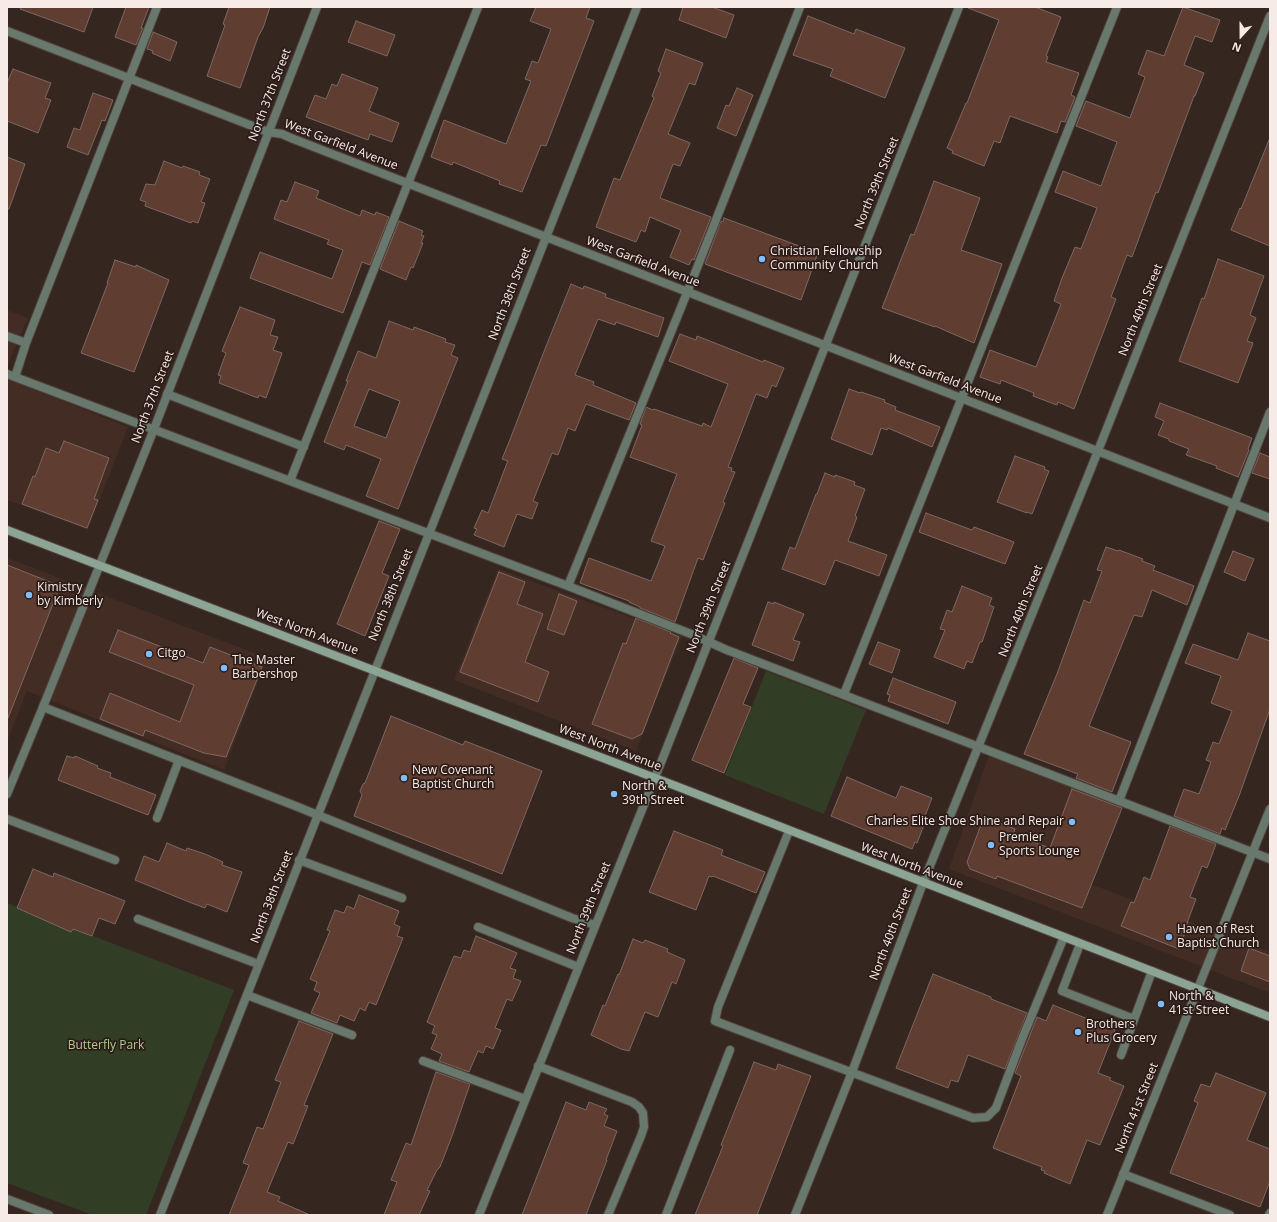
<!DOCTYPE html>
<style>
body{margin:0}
#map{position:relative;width:1277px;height:1222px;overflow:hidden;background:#362620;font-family:"Open Sans",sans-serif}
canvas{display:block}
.frame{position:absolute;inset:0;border:8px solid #f6ebe7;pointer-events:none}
.north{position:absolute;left:1221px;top:16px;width:40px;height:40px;-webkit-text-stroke:3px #2c1c17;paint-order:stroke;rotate:201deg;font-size:11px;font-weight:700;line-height:16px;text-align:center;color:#f6ebe7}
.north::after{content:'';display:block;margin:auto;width:14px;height:18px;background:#f6ebe7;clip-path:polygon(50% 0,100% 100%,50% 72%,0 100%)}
</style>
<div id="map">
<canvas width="1277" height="1222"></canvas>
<div class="frame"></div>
<div class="north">N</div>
</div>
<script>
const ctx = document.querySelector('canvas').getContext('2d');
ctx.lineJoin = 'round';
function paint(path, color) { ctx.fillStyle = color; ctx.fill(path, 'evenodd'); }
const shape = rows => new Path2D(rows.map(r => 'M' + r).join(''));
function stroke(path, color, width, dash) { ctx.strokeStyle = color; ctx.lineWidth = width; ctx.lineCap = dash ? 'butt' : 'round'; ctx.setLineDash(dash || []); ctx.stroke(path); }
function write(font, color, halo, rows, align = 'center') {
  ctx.font = font + ' "Open Sans",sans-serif'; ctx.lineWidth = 3.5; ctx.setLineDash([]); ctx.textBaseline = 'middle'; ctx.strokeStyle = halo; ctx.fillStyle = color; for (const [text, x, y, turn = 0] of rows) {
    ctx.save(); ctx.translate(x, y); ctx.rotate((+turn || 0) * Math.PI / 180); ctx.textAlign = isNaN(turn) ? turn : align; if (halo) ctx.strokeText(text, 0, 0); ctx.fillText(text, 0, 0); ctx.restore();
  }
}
paint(shape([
 [7,310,28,318,7,367],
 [7,379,128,427,88,530,7,500],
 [7,558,267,658,224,770,27,691,7,742],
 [498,569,682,636,636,751,454,680],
 [989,755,1120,806,1088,883,1270,952,1270,993,949,869]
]), '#432c24');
paint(shape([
 [766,671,866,710,824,814,725,775],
 [7,903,234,990,146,1215,93,1215,7,1183]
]), '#313e25');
const building = shape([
 [21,7,93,7,84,32,20,9,21,7],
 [126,7,149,7,141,28,143,28,136,45,115,37,126,7],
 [229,7,270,7,263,28,258,37,240,88,207,76,225,25,223,24,229,7],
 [536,7,590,7,586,18,594,21,546,146,541,145,522,192,499,184,500,181,453,162,452,165,431,157,444,120,506,144,531,81,525,79,532,61,538,63,551,29,530,21,536,7],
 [683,7,712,7,734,15,726,38,679,20,683,7],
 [968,7,1035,7,1061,17,1046,56,1048,57,1046,62,1079,73,1071,95,1075,97,1065,122,1061,121,1057,133,1010,116,1000,143,994,141,984,166,952,153,953,151,947,148,966,103,967,103,999,20,968,8,968,7],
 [1183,7,1220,20,1212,42,1195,36,1184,65,1204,73,1195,96,1194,96,1158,193,1156,192,1132,257,1127,255,1111,297,1116,299,1074,409,1058,402,1057,405,1033,396,1034,393,1001,380,1000,384,980,377,990,350,1036,367,1061,304,1054,301,1062,278,1075,247,1081,249,1097,208,1055,192,1063,171,1101,186,1117,142,1076,126,1086,101,1130,118,1145,77,1138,74,1147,50,1164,56,1183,7],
 [808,16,854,34,856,29,905,48,885,98,830,76,833,69,793,55,808,16],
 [356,21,395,35,387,56,348,42,356,21],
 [153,32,177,42,170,61,152,53,153,51,147,49,153,32],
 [666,49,703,63,695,85,689,83,668,134,690,143,680,166,673,164,660,198,711,217,694,260,692,259,689,265,670,257,681,230,650,217,645,232,641,230,636,242,596,227,614,178,620,180,654,98,652,96,661,73,658,71,666,49],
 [13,69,51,83,45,98,51,100,38,133,7,121,7,83,13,69],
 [342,74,378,88,369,111,399,123,392,142,370,134,368,140,306,117,315,95,326,99,332,84,337,86,342,74],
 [737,88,753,95,736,136,717,128,726,105,729,106,737,88],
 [93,93,113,100,105,121,102,120,88,155,67,147,74,128,80,130,93,93],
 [1269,140,1270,140,1270,246,1231,230,1240,208,1241,209,1269,140],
 [7,157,25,164,9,209,7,209,7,157],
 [164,161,182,168,183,166,200,172,199,175,210,179,201,202,205,203,198,223,192,221,191,223,145,206,146,202,140,200,146,184,155,185,164,161],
 [934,181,980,198,961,250,1002,264,974,343,935,326,935,327,882,308,911,234,914,235,934,181],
 [295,182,319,191,316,198,360,216,362,210,375,215,376,212,389,217,370,265,362,262,343,313,250,278,260,252,332,279,343,250,327,244,329,240,274,219,281,200,287,202,295,182],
 [724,218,818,253,801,300,705,264,721,221,723,222,724,218],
 [399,221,423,231,421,235,424,236,421,243,423,243,413,268,411,267,406,280,380,269,399,221],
 [1218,259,1264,276,1250,315,1256,318,1247,341,1253,343,1238,383,1179,361,1202,298,1204,299,1218,259],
 [115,260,136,267,136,265,169,280,134,372,81,353,108,283,107,283,115,260],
 [571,284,583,289,584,286,606,294,605,297,664,318,658,337,616,322,615,325,598,319,575,375,594,382,593,385,636,403,629,420,586,404,575,431,568,428,558,455,552,453,533,501,538,503,532,519,517,514,504,547,474,535,477,529,474,528,482,510,488,513,507,463,508,461,502,459,509,442,543,354,571,284],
 [240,307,275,320,270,335,278,337,273,350,282,353,266,398,259,395,258,398,219,383,221,376,218,375,226,353,222,351,240,307],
 [389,321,413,330,414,327,446,339,445,342,455,345,451,355,458,358,398,509,366,496,381,459,346,445,344,450,324,442,348,381,346,381,358,351,376,358,389,321],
 [369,389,400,401,386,438,354,426,369,389],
 [680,334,696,340,697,336,763,362,764,360,784,368,776,387,772,385,767,398,756,394,728,467,732,468,731,471,735,472,723,502,725,503,703,560,698,558,675,622,640,608,640,607,629,602,629,601,580,583,589,558,651,581,665,546,651,541,677,474,630,457,642,425,640,424,646,407,653,410,654,409,702,426,703,423,711,427,728,384,669,361,680,334],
 [849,389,860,393,861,392,885,400,884,402,896,407,895,410,940,427,932,447,888,428,887,430,881,428,872,455,831,439,849,389],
 [1160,403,1252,438,1248,449,1249,450,1238,477,1216,468,1217,466,1186,455,1189,449,1169,441,1169,439,1158,435,1164,421,1155,417,1160,403],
 [64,441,109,458,94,499,98,500,87,528,22,504,33,476,35,477,46,448,59,453,64,441],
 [1260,453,1270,457,1270,479,1252,473,1260,453],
 [1015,456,1045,467,1044,469,1049,471,1032,514,1027,512,1027,513,997,502,1015,456],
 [825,473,835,477,835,475,855,482,854,485,865,489,855,516,857,517,848,541,887,555,879,576,835,560,825,585,782,569,790,547,795,549,816,494,817,494,825,473],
 [926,513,972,530,974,527,1014,542,1005,564,919,532,926,513],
 [379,521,400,529,382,573,389,576,365,636,337,624,379,521],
 [1106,547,1118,551,1119,550,1143,559,1142,561,1155,566,1153,570,1194,586,1187,605,1152,590,1142,617,1134,615,1107,681,1089,726,1131,742,1112,792,1076,778,1078,774,1024,754,1057,674,1084,600,1090,603,1102,571,1097,570,1106,547],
 [1233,551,1254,559,1245,581,1224,572,1233,551],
 [7,565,60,586,8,718,7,717,7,565],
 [499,572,525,582,517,604,543,614,525,662,549,672,538,702,460,672,499,572],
 [962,586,992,598,989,605,994,607,982,642,980,642,972,663,967,661,964,669,934,657,945,630,940,629,947,610,952,612,962,586],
 [559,594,577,601,564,635,547,629,559,594],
 [768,602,774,604,774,602,804,614,793,640,800,642,793,661,752,645,768,602],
 [636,618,671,632,670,633,679,637,642,734,632,739,592,724,623,643,626,644,636,618],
 [118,630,203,663,210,647,262,667,226,757,204,753,145,730,143,736,100,719,110,693,180,722,194,685,109,652,118,630],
 [1248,633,1270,641,1270,709,1239,796,1225,830,1222,828,1220,834,1174,816,1184,789,1199,794,1211,762,1206,760,1213,742,1219,744,1232,711,1211,703,1221,676,1185,663,1193,644,1238,660,1248,633],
 [878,642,900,650,892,673,869,664,878,642],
 [734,658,758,668,743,704,751,707,724,773,692,760,734,658],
 [893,678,956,702,948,724,888,701,890,695,887,694,893,678],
 [391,716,463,745,465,741,542,771,502,874,354,816,362,795,360,791,363,784,365,783,391,716],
 [67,756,74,758,75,756,98,766,97,768,111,773,110,777,156,795,148,815,58,780,67,756],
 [847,777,896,798,901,786,932,798,925,816,927,817,917,843,915,842,912,849,831,816,847,777],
 [1072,789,1122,808,1082,908,997,876,996,879,970,869,967,862,984,817,1015,829,1013,835,1050,848,1072,789],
 [1170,826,1216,844,1207,868,1202,866,1190,897,1196,899,1187,923,1188,924,1179,949,1121,926,1131,902,1134,903,1144,877,1150,880,1170,826],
 [674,831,723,850,721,855,765,872,756,893,713,876,712,877,709,876,696,910,649,892,674,831],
 [167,843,186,851,187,848,205,854,223,862,222,865,242,872,227,912,207,904,205,908,189,902,135,880,144,856,159,862,167,843],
 [33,869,53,877,54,873,125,901,115,924,99,918,92,936,73,929,71,932,17,908,33,869],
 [359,895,399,911,394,924,400,927,397,936,403,938,376,1005,369,1002,365,1011,360,1008,354,1021,340,1015,337,1023,311,1013,320,993,314,990,317,982,310,979,330,931,327,930,335,910,344,913,347,906,354,909,359,895],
 [476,936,517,953,510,968,516,970,513,978,521,981,512,1001,507,999,495,1028,501,1030,493,1049,486,1046,483,1053,478,1051,469,1072,439,1061,442,1054,431,1049,437,1035,432,1033,435,1026,427,1022,454,956,461,958,464,950,470,952,476,936],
 [633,939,643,943,645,940,668,949,667,952,685,960,676,984,672,982,658,1017,645,1012,629,1051,621,1049,591,1035,603,1005,605,1006,618,974,619,975,633,939],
 [1249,948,1270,956,1270,982,1241,971,1249,948],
 [933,974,991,997,991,999,1027,1013,1005,1069,968,1055,958,1082,951,1080,948,1088,896,1068,933,974],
 [1053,1005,1115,1030,1098,1073,1111,1078,1109,1080,1124,1086,1100,1145,1087,1140,1070,1184,1044,1173,1045,1171,1041,1170,1042,1167,993,1148,1021,1076,1015,1073,1037,1017,1046,1021,1053,1005],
 [299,1021,333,1034,304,1105,308,1106,293,1144,288,1142,267,1192,280,1197,278,1201,310,1215,229,1215,249,1165,243,1163,257,1127,263,1129,281,1082,275,1080,299,1021],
 [754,1062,776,1070,778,1064,811,1076,757,1215,695,1215,723,1146,721,1145,733,1115,754,1062],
 [436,1072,470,1084,452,1136,440,1167,437,1170,427,1190,430,1191,419,1215,384,1215,397,1182,391,1180,406,1143,411,1145,436,1072],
 [1216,1073,1266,1093,1247,1140,1270,1149,1270,1181,1260,1207,1170,1173,1198,1103,1194,1101,1201,1084,1210,1087,1216,1073],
 [566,1102,586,1110,589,1102,607,1109,604,1114,608,1116,604,1126,617,1131,606,1160,607,1160,586,1215,522,1215,566,1102]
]);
paint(building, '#603d31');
stroke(building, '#7c6862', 1);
const lane = shape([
 [7,336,26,343],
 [7,374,568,586,691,634,727,650,1270,859],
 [15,377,26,343,157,7],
 [167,394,304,447],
 [290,481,478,7],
 [568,586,695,273,800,7],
 [844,694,1117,7],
 [43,707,298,807,572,918,595,925],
 [1119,801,1270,412],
 [157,818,179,760],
 [7,819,115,860],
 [789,831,718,1007,715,1021,973,1118,987,1117,996,1108,1022,1039,1064,937],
 [299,860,402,898],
 [138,919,258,964],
 [478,927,578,967],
 [1080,944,1062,991,1134,1019],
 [247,995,352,1035],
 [1121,1055,1152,971],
 [423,1061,525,1099],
 [538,1066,632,1102,639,1107,643,1113,644,1127,641,1136,608,1215],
 [1123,1174,1230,1215],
 [666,1215,730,1050],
 [1269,1215,1270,1213]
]);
const street = shape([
 [7,31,268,132,282,134,291,138,1270,518],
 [7,794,43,707,154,429,317,7],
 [7,1199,49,1215],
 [160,1215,637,7],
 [479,1215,664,755,959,7],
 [795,1215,852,1072,923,883,1090,471,1270,16],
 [1107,1215,1270,809]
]);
const secondary = shape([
 [7,530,676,786,1270,1017]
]);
stroke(lane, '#51423c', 10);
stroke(street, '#51423c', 10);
stroke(secondary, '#51423c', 10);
stroke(lane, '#69786d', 8);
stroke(street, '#69786d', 8);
stroke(secondary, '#8ca493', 8);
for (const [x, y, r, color] of [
 [762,259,4,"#7fbdfa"],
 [29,595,4,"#7fbdfa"],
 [149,654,4,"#7fbdfa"],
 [224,668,4,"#7fbdfa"],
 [404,778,4,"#7fbdfa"],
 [614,794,4,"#7fbdfa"],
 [1072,822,4,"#7fbdfa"],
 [991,845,4,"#7fbdfa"],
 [1169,937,4,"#7fbdfa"],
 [1161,1004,4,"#7fbdfa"],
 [1078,1032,4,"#7fbdfa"]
]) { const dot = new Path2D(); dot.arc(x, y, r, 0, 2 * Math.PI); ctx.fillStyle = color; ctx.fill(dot); stroke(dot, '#2c1c17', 1.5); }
write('12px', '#f6ebe7', '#2c1c17', [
 ["North 37th Street",270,95,-69],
 ["West Garfield Avenue",341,145,21],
 ["North 39th Street",877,183,-68],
 ["West Garfield Avenue",643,262,21],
 ["North 38th Street",510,294,-69],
 ["North 40th Street",1141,310,-68],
 ["West Garfield Avenue",945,379,21],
 ["North 37th Street",153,397,-69],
 ["North 38th Street",391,595,-68],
 ["North 39th Street",709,607,-68],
 ["North 40th Street",1021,611,-68],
 ["West North Avenue",307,632,21],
 ["West North Avenue",610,748,21],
 ["West North Avenue",912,866,21],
 ["North 38th Street",272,897,-69],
 ["North 39th Street",589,908,-68],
 ["North 40th Street",891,934,-69],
 ["North 41st Street",1137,1108,-68]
]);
write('12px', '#f6ebe7', '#2c1c17', [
 ["Christian Fellowship",770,252],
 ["Community Church",770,266],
 ["Kimistry",37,588],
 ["by Kimberly",37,602],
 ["Citgo",157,654],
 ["The Master",232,661],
 ["Barbershop",232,675],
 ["New Covenant",412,771],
 ["Baptist Church",412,785],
 ["North &",622,787],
 ["39th Street",622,801],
 ["Charles Elite Shoe Shine and Repair",1064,822,"right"],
 ["Premier",999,838],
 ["Sports Lounge",999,852],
 ["Haven of Rest",1177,930],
 ["Baptist Church",1177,944],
 ["North &",1169,997],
 ["41st Street",1169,1011],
 ["Brothers",1086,1025],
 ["Plus Grocery",1086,1039]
], 'left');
write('12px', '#acca91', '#2c1c17', [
 ["Butterfly Park",106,1046]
]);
</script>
